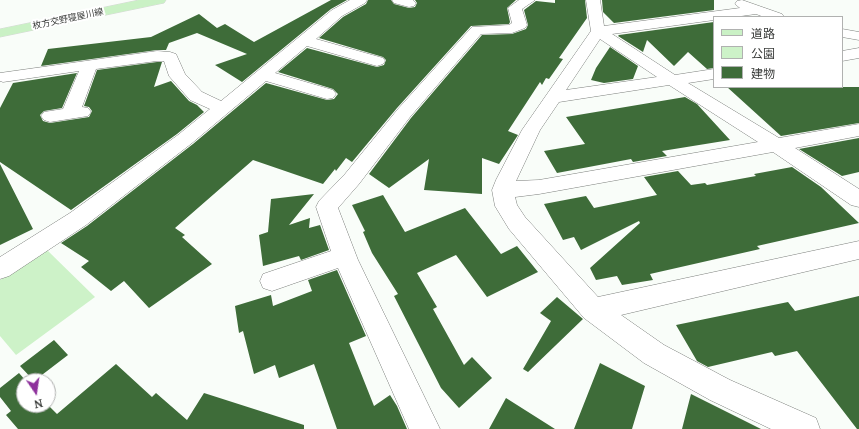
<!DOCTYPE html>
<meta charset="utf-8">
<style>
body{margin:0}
#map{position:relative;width:859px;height:429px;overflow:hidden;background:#f9fdf9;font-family:Lora,"Noto Sans JP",serif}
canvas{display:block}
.legend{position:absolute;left:713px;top:16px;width:130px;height:72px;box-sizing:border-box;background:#fff;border:1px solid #b0b1b0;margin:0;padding:5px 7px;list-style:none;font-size:12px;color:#393b39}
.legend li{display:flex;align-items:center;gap:8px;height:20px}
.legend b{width:20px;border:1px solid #b0b1b0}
.north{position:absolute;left:16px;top:373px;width:40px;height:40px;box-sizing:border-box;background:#fff;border:1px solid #b0b1b0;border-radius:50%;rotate:167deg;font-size:11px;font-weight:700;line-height:16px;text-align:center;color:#393b39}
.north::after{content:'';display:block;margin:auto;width:14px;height:18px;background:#8e319c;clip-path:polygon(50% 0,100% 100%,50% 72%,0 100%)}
</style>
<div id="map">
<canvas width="859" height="429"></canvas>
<ul class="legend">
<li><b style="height:5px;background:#caf1c5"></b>道路</li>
<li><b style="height:11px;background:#cdf2c8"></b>公園</li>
<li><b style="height:11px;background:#3e6c39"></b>建物</li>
</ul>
<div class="north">N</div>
</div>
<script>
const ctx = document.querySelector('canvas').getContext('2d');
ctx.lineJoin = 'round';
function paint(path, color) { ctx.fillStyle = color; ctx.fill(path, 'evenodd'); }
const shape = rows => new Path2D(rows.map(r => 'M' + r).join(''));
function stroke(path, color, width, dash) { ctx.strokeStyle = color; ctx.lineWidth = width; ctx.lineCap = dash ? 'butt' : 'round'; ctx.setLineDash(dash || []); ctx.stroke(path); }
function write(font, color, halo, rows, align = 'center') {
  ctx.font = font + ' Lora,"Noto Sans JP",serif'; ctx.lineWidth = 4; ctx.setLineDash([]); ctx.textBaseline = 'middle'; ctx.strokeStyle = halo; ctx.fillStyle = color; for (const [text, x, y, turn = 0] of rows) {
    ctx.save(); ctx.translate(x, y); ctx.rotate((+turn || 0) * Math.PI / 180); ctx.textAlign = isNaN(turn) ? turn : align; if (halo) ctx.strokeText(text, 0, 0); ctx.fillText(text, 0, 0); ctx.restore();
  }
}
paint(shape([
 [47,250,95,297,16,355,0,336,0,280]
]), '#cdf2c8');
paint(shape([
 [331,0,347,0,331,9,242,82,215,65,247,54,197,33,169,43,166,50,157,50,41,66,48,49,151,37,199,14,217,28,225,24,254,42],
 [368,0,391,0,394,4,409,8,415,7,417,3,415,0,516,0,507,8,510,22,509,24,471,26,397,108,352,162,346,158,336,171,335,169,323,184,253,160,175,228,185,235,182,237,212,264,149,308,124,281,111,291,81,267,89,261,61,243,87,226,193,144,266,83,327,100,334,99,338,94,333,89,278,72,307,48,377,67,384,65,386,60,383,57,319,38,343,17,366,4],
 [555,0,585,0,587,18,559,58,563,59,549,79,546,78,542,85,540,82,508,131,518,135,499,164,482,158,482,194,424,190,429,159,389,188,369,174,411,118,482,35,512,34,526,29,528,25,524,10,536,1,555,3],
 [602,0,714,0,714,10,614,23,603,12],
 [714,22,714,68,707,69,688,52,674,66,647,40,643,52,618,36,619,35],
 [610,47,638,66,633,79,604,83,591,80,596,68],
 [157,62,162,62,154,87,171,81,189,101,197,105,204,112,177,134,71,210,0,162,0,108,13,83,77,73,62,108,44,111,40,115,43,121,50,123,89,117,92,111,89,107,84,106,97,70],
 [727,87,859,87,859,123,781,136],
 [685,97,697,104,730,140,662,151,667,156,633,162,631,159,557,173,544,151,585,144,566,117],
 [859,138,859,172,842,176,799,149],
 [0,164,33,229,0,245],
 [792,167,821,187,859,223,757,246,760,249,650,274,653,280,622,285,617,276,596,280,590,268,640,223,639,221,581,250,574,237,563,240,544,204,586,196,594,208,657,195,644,177,678,171,691,185,705,183,707,185,756,176,754,174],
 [314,194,289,225,310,218,309,228,320,225,329,250,301,260,299,256,263,266,259,235,268,232,271,199],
 [383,195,405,232,465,208,501,254,517,246,538,272,487,297,456,255,417,273,437,307,433,309,464,365,472,357,492,378,459,408,441,388,394,296,398,294,372,253,363,232,365,231,352,205],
 [337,270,366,336,349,343,374,406,390,395,397,406,407,429,337,429,314,364,279,378,275,365,254,374,243,331,239,333,235,306,271,295,273,306,312,291,308,280],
 [859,296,859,429,857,429,797,351,775,356,772,352,708,367,697,361,676,325,788,302,795,311],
 [557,297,583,319,528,372,523,369,551,321,540,313],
 [54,340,68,355,34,381,20,366],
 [600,363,645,386,632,429,574,429],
 [116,364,152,397,156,393,187,420,204,393,304,425,304,429,18,429,6,415,11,411,0,397,0,388,19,373,26,381,24,381,24,405,48,405,57,414],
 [691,394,761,429,682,429],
 [506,398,555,429,489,429]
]), '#3e6c39');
const minor = shape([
 [350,0,367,0,365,3,342,16,316,39,383,58,385,61,383,64,377,66,307,46,275,73,333,90,336,94,333,98,327,99,266,81,192,143,86,225,9,276,0,279,0,257,70,213,178,135,210,109,190,100,169,76,164,61,157,61,96,69,82,107,88,108,91,112,88,116,50,122,44,120,41,116,44,112,63,109,79,71,3,82,0,81,0,73,157,51,170,52,176,54,185,74,202,92,221,101,332,10,350,0],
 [392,0,413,0,416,3,414,6,409,7,394,3,392,0],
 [519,0,535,0,522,9,527,25,525,28,512,33,481,34,410,117,359,184,338,208,358,260,440,429,409,429,338,268,272,291,263,288,260,281,263,274,331,251,316,207,319,201,345,174,398,109,472,27,509,25,512,23,508,8,519,0],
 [586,0,600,0,604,26,740,8,735,4,737,1,742,0,782,14,784,17,764,17,756,14,734,17,714,17,714,20,612,34,675,75,714,69,714,79,688,83,779,138,859,124,859,136,795,148,859,189,859,207,851,205,773,152,539,194,515,197,517,205,525,217,598,297,859,241,859,259,621,315,664,345,730,380,816,418,820,429,771,429,710,400,644,363,584,318,509,229,495,206,492,190,496,180,522,130,591,31,586,0],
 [600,39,657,77,566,90,600,39],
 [669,85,758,142,539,180,516,181,540,130,559,102,669,85],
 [842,29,859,32,859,40,842,37,842,29],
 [859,48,859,58,842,61,842,51,859,48]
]);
const major = shape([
 [139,0,166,0,164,3,159,4,0,37,0,29,139,0]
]);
stroke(minor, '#7c7f7c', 1);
stroke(major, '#d7d8d7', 1);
paint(minor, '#fff');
paint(major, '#caf1c5');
write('9px', '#393b39', '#fff', [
 ["枚方交野寝屋川線",68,19,-12]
]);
</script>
